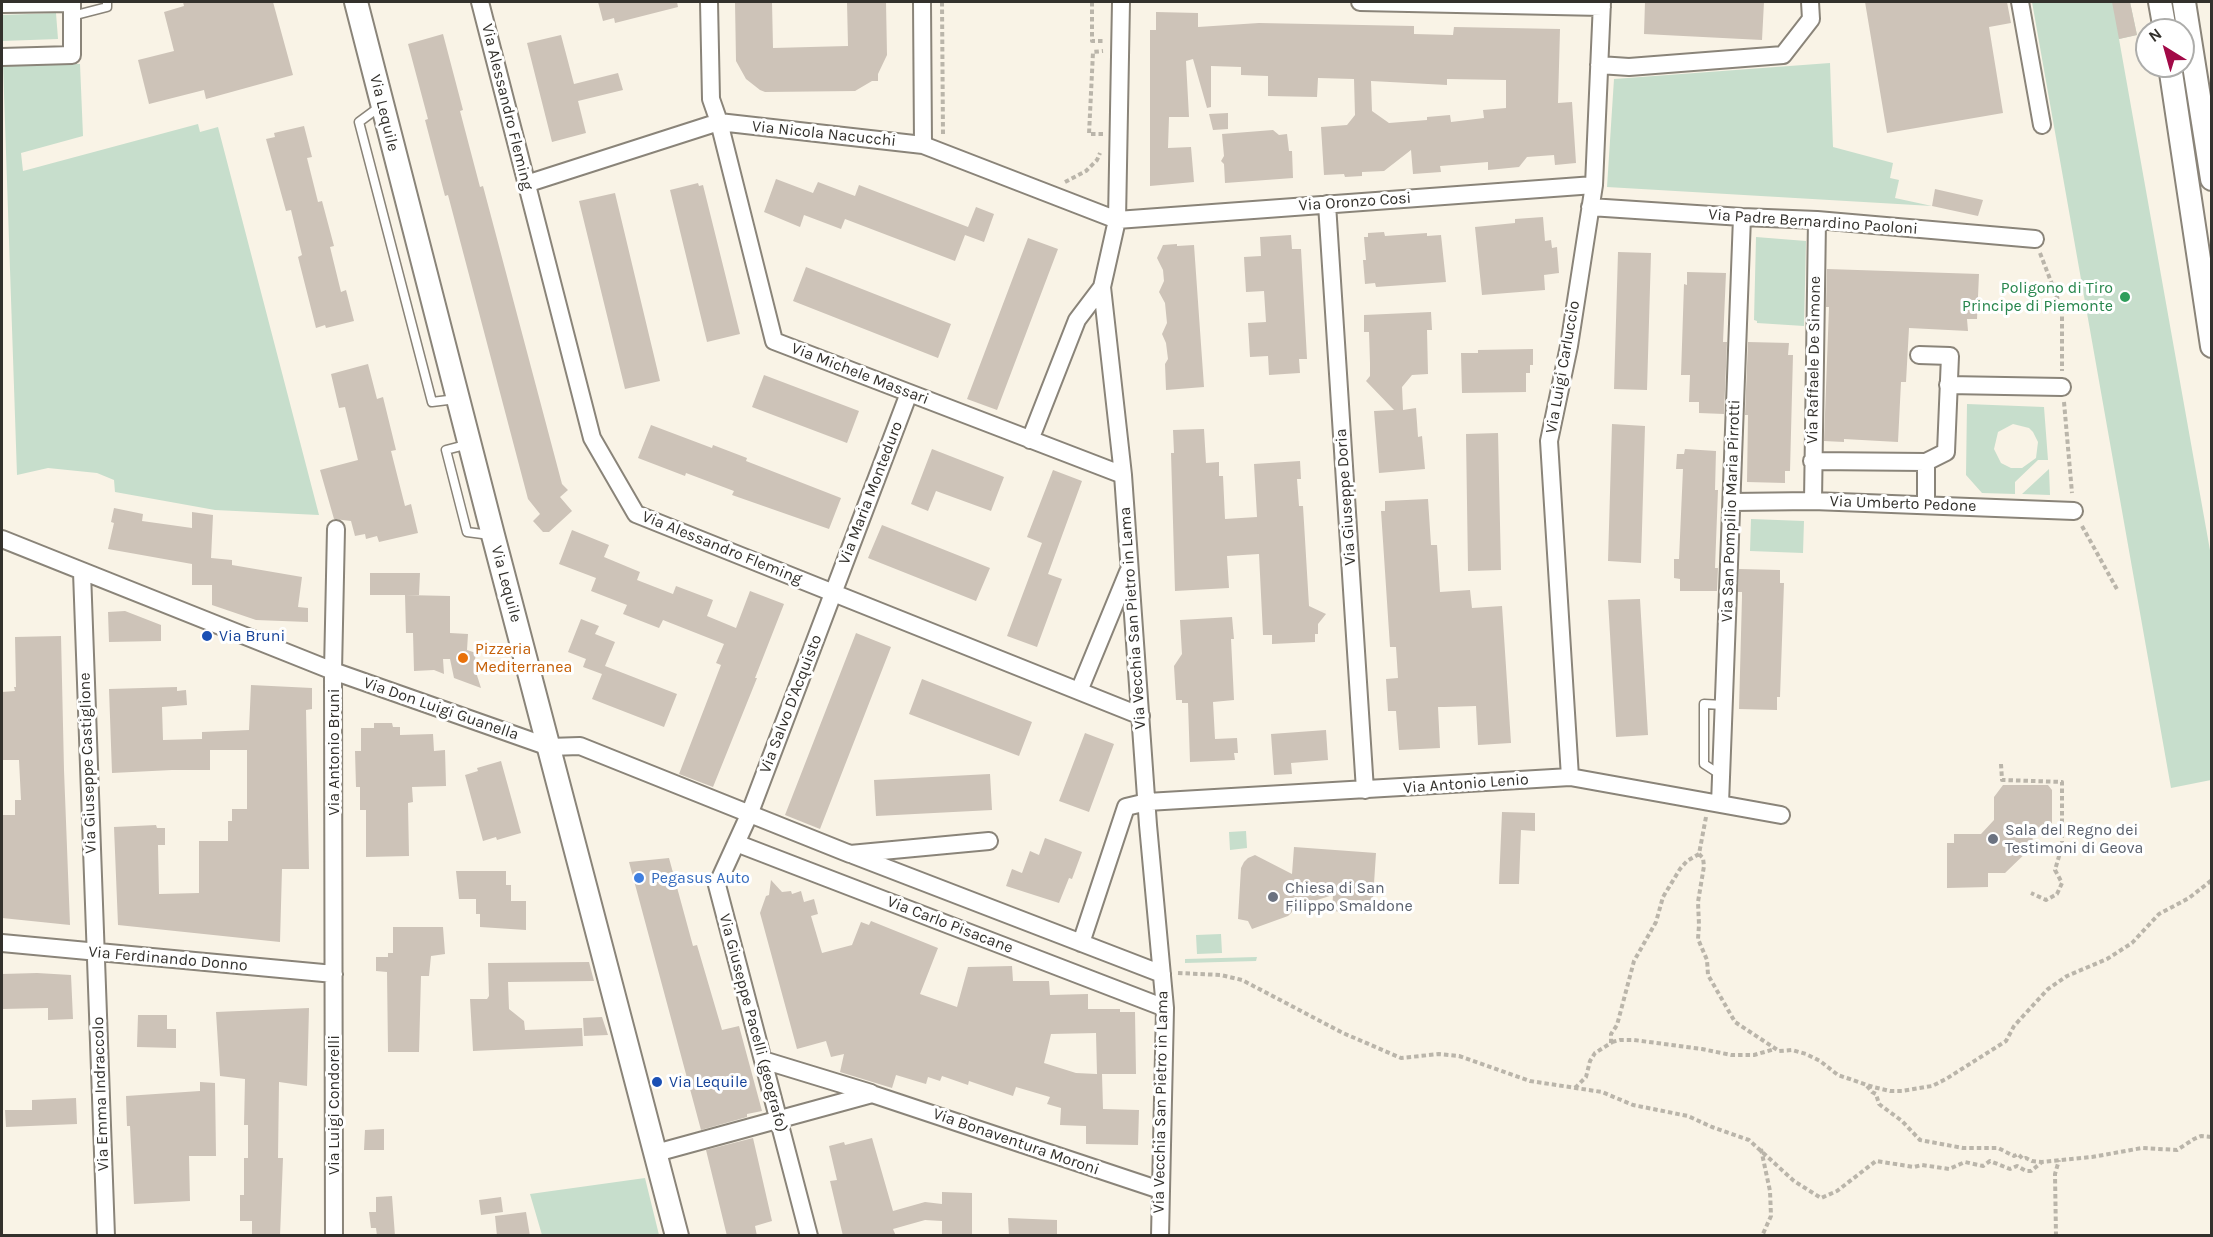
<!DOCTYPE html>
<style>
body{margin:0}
#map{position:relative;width:2213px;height:1237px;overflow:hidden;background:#f9f3e6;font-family:Karla,sans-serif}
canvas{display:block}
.frame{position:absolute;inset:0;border:3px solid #33312c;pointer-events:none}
.north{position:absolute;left:2135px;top:18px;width:60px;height:60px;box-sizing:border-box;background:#fff;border:2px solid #adadab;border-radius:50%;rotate:323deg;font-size:16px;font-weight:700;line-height:24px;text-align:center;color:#33312c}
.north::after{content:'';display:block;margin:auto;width:21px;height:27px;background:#a20947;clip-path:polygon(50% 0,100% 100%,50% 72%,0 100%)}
</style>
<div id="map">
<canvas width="2213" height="1237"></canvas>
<div class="frame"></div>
<div class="north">N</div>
</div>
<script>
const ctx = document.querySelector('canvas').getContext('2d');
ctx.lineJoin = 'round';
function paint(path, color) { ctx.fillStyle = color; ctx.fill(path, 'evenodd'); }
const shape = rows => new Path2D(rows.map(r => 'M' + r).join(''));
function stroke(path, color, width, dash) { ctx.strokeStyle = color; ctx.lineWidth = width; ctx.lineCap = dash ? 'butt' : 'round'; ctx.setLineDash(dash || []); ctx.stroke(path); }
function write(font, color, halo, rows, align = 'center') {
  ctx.font = font + ' Karla,sans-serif'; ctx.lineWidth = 6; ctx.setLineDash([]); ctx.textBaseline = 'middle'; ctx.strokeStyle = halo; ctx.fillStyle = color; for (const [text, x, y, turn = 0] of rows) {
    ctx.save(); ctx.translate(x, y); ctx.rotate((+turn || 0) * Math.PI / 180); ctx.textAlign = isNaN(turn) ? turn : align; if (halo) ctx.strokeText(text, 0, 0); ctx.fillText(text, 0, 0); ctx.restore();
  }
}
paint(shape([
 [2032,2,2130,2,2137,35,2119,39,2211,556,2211,780,2171,788],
 [56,13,58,39,2,41,2,15],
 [1830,63,1833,147,1893,163,1890,178,1899,180,1895,198,1932,206,1607,187,1614,79],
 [3,64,80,64,83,136,21,153,23,171,198,124,200,132,218,127,319,515,215,510,115,492,114,480,97,473,48,468,17,475],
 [1756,237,1806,241,1804,326,1757,323,1757,321,1754,320],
 [1967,404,2044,407,2048,460,2038,460,2015,482,2015,494,1982,493,1966,475],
 [2013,424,2029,428,2033,432,2038,442,2036,458,2022,468,2011,468,2001,463,1994,449,1998,432],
 [2049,469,2050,495,2022,494],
 [1751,519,1804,521,1803,553,1750,551],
 [1246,831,1247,848,1230,850,1229,832],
 [1221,934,1222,953,1197,954,1196,935],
 [1257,957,1256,961,1185,963,1185,959],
 [645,1178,659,1235,542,1235,530,1194]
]), '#c7decc');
paint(shape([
 [183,2,273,2,293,75,206,99,204,90,149,104,138,60,174,51,164,12,184,6],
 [598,2,677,2,678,7,615,23,614,18,603,21],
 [735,2,772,2,773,48,848,46,847,2,886,2,887,55,878,74,878,81,872,81,855,91,765,92,760,90,746,79,736,61],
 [1645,2,1764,2,1762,40,1644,34],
 [1865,2,2007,2,2011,23,1989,27,2003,113,1887,133],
 [2112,2,2130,2,2137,35,2119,39],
 [1156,12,1198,13,1198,27,1259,23,1414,26,1414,34,1453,35,1454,27,1560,29,1558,103,1572,102,1576,163,1555,165,1554,155,1527,157,1519,167,1488,170,1488,162,1440,166,1441,172,1413,174,1411,150,1384,171,1362,172,1362,176,1345,177,1344,174,1324,175,1321,127,1347,125,1355,115,1354,79,1318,78,1317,97,1268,96,1268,76,1241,75,1241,67,1211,66,1211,107,1207,108,1193,59,1186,61,1189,117,1169,117,1168,148,1191,147,1194,182,1150,186,1150,30,1156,30],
 [1447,79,1506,80,1506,108,1483,110,1484,118,1451,122,1450,115,1427,117,1427,120,1389,123,1372,111,1371,81,1447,85],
 [443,34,463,110,460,111,480,187,483,186,562,484,568,490,560,497,572,511,549,532,543,532,533,521,540,514,528,499,448,195,445,196,425,120,428,119,408,44],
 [561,35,574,84,618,73,623,90,578,101,586,133,552,142,527,43],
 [1228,113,1228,129,1213,130,1209,114],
 [304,126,312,157,307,158,318,202,322,201,334,246,330,247,341,292,346,290,354,321,326,328,325,325,316,328,298,257,302,255,291,210,286,211,266,139,275,137,274,133],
 [1273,130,1279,135,1287,134,1289,151,1292,151,1293,178,1225,183,1224,164,1221,161,1224,156,1222,134],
 [776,179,813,193,818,182,855,196,859,185,968,227,976,207,994,214,984,242,965,235,955,261,845,219,841,229,804,215,800,227,764,212],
 [698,183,699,186,703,185,740,334,707,342,670,190],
 [1935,189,1983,200,1978,216,1932,206],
 [615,193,660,381,625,389,579,201],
 [1543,217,1545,241,1551,240,1552,248,1557,247,1559,273,1544,275,1545,290,1482,295,1475,227,1515,223,1515,219],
 [1384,232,1385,236,1427,233,1427,236,1441,235,1446,282,1376,287,1375,283,1365,284,1363,260,1366,260,1364,237,1368,237,1368,233],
 [1291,235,1292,249,1301,249,1307,359,1299,359,1300,373,1269,375,1268,356,1250,357,1248,323,1266,322,1264,291,1246,292,1244,257,1261,256,1260,237],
 [1028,238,1058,249,997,410,967,399],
 [1177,244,1177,246,1194,245,1204,387,1166,390,1165,364,1168,359,1166,343,1162,334,1167,323,1165,303,1159,292,1164,281,1163,270,1157,258,1163,245],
 [1618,252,1651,253,1647,390,1614,389],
 [806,267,951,324,938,358,793,301],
 [1827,269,1979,274,1977,319,1967,319,1968,331,1909,328,1906,382,1901,382,1898,442,1844,439,1844,442,1824,441,1829,307,1826,307],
 [1687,272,1726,273,1723,342,1727,342,1724,414,1699,413,1699,402,1689,402,1690,375,1681,375,1684,284,1687,285],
 [1431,312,1432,330,1427,330,1428,374,1412,375,1402,387,1403,410,1416,408,1418,437,1422,436,1425,469,1379,473,1374,411,1394,410,1366,381,1370,376,1370,363,1369,332,1364,332,1364,315],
 [1748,342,1789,343,1788,355,1793,355,1790,471,1785,471,1785,483,1747,482,1748,415,1745,415],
 [1533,349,1533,365,1530,365,1530,373,1526,373,1526,392,1462,393,1461,353,1478,353,1478,350],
 [368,364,377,399,383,397,396,450,391,451,405,506,411,504,418,533,379,542,377,536,366,539,365,534,355,536,351,521,334,519,320,470,358,460,345,407,339,408,331,374],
 [764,375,859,411,847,443,752,407],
 [1612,424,1645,426,1641,563,1608,561],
 [651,425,712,448,713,445,747,458,746,461,841,498,829,529,732,495,734,491,686,473,685,476,638,458],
 [1204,429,1206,463,1219,462,1219,476,1223,476,1225,519,1257,517,1254,464,1300,461,1301,479,1297,479,1299,506,1303,506,1309,606,1326,614,1318,624,1318,634,1315,634,1315,642,1272,644,1272,635,1263,635,1259,554,1227,556,1229,588,1175,591,1171,453,1174,453,1173,430],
 [1498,433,1501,570,1468,571,1466,434],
 [932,449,1004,477,991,511,936,491,928,511,911,504],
 [1685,449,1716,451,1715,490,1718,490,1715,568,1718,568,1717,591,1680,591,1680,579,1674,578,1674,559,1679,559,1683,469,1676,469,1677,454,1684,454],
 [1053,470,1082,481,1048,574,1062,579,1037,647,1007,636,1042,543,1027,537],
 [1428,499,1431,545,1437,545,1440,592,1470,590,1472,608,1502,606,1511,743,1478,745,1476,706,1444,707,1438,707,1440,748,1399,750,1396,711,1388,711,1386,679,1398,678,1396,647,1390,647,1381,511,1385,511,1385,501],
 [114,508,143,514,142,521,192,528,192,512,213,515,211,558,232,560,232,565,302,577,298,607,308,608,308,622,256,620,212,605,212,585,192,585,192,564,108,549,114,523,111,522],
 [882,525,990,568,976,601,868,558],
 [572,530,609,545,604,557,640,572,637,580,673,594,676,586,713,600,707,616,736,628,750,591,784,604,755,678,757,678,713,787,679,774,721,665,716,663,724,644,663,620,659,628,623,614,627,605,591,591,596,578,559,564],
 [1739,569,1780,570,1780,583,1784,583,1780,697,1777,697,1777,710,1739,709,1742,597,1742,592,1738,592],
 [370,573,420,573,419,595,370,595],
 [405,595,450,596,450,633,468,634,467,650,476,653,474,666,481,688,454,678,450,659,443,659,444,674,434,670,414,671,413,633,406,633],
 [1640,599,1648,735,1616,737,1608,600],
 [125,611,161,625,161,641,109,642,108,612],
 [1232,617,1234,639,1231,639,1234,700,1213,702,1215,739,1237,738,1238,753,1234,753,1235,760,1190,762,1188,703,1182,703,1182,700,1176,700,1174,666,1182,654,1180,620],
 [581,619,599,626,595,634,615,642,605,666,677,694,664,727,592,699,602,674,583,667,586,659,568,652],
 [856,633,891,647,820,829,785,815],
 [61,636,64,770,70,925,2,918,2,815,15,815,15,800,21,800,19,760,2,760,2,692,15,691,14,687,16,687,15,637],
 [922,679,1032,722,1019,756,909,714],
 [251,685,312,688,312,709,306,710,309,869,282,869,280,942,118,925,114,827,156,825,157,828,165,828,165,845,158,845,159,894,199,893,199,841,228,841,228,821,232,821,232,809,247,809,247,750,210,750,210,770,172,770,112,773,109,689,177,687,177,691,186,690,187,705,162,707,163,740,202,739,202,732,249,730],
 [374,723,392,723,393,727,400,727,400,735,433,734,434,751,445,750,446,786,412,787,413,802,408,803,409,856,366,857,366,810,360,810,360,787,356,787,355,751,361,751,361,728,374,728],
 [1326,730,1328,760,1291,763,1292,774,1274,775,1271,734],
 [1085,733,1114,744,1089,812,1059,801],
 [501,761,521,833,497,840,496,837,483,841,465,775,478,771,477,768],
 [990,774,992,810,876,816,874,780],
 [2003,785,2048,785,2052,790,2052,823,2043,827,2032,828,2033,846,2005,873,1988,873,1988,887,1947,888,1947,843,1954,843,1954,834,1981,834,1994,820,1994,797],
 [1502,812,1535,813,1535,831,1521,830,1519,884,1499,884],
 [1045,838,1082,852,1072,879,1069,878,1059,903,1006,886,1012,869,1022,873,1030,851,1039,855],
 [1294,847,1376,853,1372,914,1332,911,1333,895,1304,904,1294,910,1288,916,1252,929,1248,921,1238,919,1241,868,1244,862,1248,858,1255,855,1292,874],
 [669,858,693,946,697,945,722,1030,739,1026,762,1111,747,1114,747,1117,701,1130,629,862],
 [456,871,506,871,506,885,511,885,511,901,526,901,526,930,480,927,480,914,476,914,476,899,459,899],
 [771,880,782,892,791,891,792,894,801,891,804,902,814,899,818,914,811,916,822,953,852,945,861,922,869,925,871,921,938,948,920,994,957,1007,968,967,1012,966,1013,981,1049,981,1050,995,1088,994,1088,1009,1120,1009,1120,1012,1135,1012,1136,1074,1102,1074,1103,1109,1139,1110,1138,1145,1086,1144,1086,1126,1060,1125,1061,1108,1047,1104,1050,1097,1016,1087,1013,1096,969,1081,968,1085,942,1076,940,1081,928,1077,926,1084,896,1075,892,1088,840,1072,844,1054,831,1057,826,1041,797,1049,760,913,766,896,769,895],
 [1096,1033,1097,1074,1076,1073,1044,1063,1051,1034],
 [393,927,443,927,445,954,431,956,429,976,421,976,419,1052,388,1052,387,972,376,971,376,957,388,957,388,953,393,953],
 [589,962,594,981,508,982,509,1009,524,1021,525,1030,582,1028,583,1046,473,1051,470,999,487,999,489,996,488,963],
 [37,973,71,975,73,1019,48,1020,48,1008,2,1009,2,974],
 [309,1008,307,1086,279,1082,278,1158,283,1158,280,1236,252,1236,252,1221,240,1221,240,1195,244,1195,244,1158,248,1158,248,1125,244,1125,245,1079,220,1076,216,1012],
 [138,1015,167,1015,167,1029,176,1029,176,1048,137,1047],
 [602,1017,608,1035,584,1036,583,1018],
 [200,1082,215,1083,216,1156,189,1156,190,1201,134,1204,130,1126,127,1126,126,1096,200,1091],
 [76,1098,77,1124,6,1127,5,1110,32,1110,32,1100],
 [384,1129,384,1150,364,1150,365,1130],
 [753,1138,772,1221,755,1226,757,1236,727,1236,706,1150],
 [872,1138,893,1211,925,1202,942,1204,942,1192,972,1193,972,1236,942,1236,942,1221,925,1220,893,1229,896,1236,843,1236,830,1181,837,1180,829,1146,844,1142,845,1145],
 [392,1196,395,1236,377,1236,376,1228,371,1228,369,1212,376,1212,376,1197],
 [501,1197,503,1212,481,1215,479,1200],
 [526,1212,530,1236,497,1236,495,1216],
 [1008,1218,1057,1220,1057,1236,1009,1236]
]), '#cdc3b8');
const lane = shape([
 [72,16,107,7,107,2],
 [382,105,359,122,432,402,456,399],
 [469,444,446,450,467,532,490,535],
 [1721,775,1704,764,1704,704,1724,705]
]);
const street = shape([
 [480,2,592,438,636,514,1141,716],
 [709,2,711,99,719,122,774,341,1123,475],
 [922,2,923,145],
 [1121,2,1117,220,1102,287,1123,475,1148,825,1165,1008,1160,1236],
 [1360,2,1602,7],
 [2020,2,2042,125],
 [2,4,72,3,72,55,2,57],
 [1599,65,1629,67,1783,55,1811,19,1810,2],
 [526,184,719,122,923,145,1117,220,1594,185],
 [1327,204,1365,790],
 [1590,207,1742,217,1817,220,2035,239],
 [1919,355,1950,356,1946,452,1926,462,1926,505],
 [1948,385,2062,387],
 [1030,440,1077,320,1102,287],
 [1812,461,1926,462],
 [1813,501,1817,220],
 [1732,502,1813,501,2074,511],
 [2,539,333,671,549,747,580,746,850,854,989,841],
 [82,572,106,1236],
 [1079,691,1128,572],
 [1570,777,1549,441,1569,346,1594,185,1602,2],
 [1720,804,1742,217],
 [736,843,1165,1008],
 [853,855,1162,974],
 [2,943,334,974],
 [1081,943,1126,807,1147,802,1570,777,1781,815],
 [763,1060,871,1093],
 [656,1153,872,1094,1160,1190],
 [334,1236,333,671,336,529],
 [809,1236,717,885,749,815,909,393]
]);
const secondary = shape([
 [356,2,493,535,677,1236],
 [2160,2,2165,30],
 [2184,2,2212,179],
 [2170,66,2212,346]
]);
stroke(lane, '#8a8479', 11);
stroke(street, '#8a8479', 20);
stroke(secondary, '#8a8479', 26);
stroke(shape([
 [942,2,943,135],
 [1092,2,1092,41,1103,41],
 [1103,134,1089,134,1093,52,1103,51],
 [1065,182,1086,171,1097,160,1100,153],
 [2040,253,2062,310,2062,371],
 [2064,402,2072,493],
 [2082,526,2118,591],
 [2001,764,2002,780,2062,782,2062,846,2055,870,2062,883,2057,894,2046,900,2031,893],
 [1706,817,1699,854,1703,858,1704,866,1698,902,1699,925,1698,939,1707,960,1708,975,1735,1022,1779,1051,1792,1050,1806,1054,1820,1061,1838,1075,1873,1087,1890,1091,1902,1091,1932,1086,1946,1079,2006,1041,2014,1026,2048,989,2067,976,2107,959,2132,943,2159,914,2189,898,2212,880],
 [1178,973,1221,975,1242,980,1343,1033,1401,1058,1439,1054,1459,1056,1530,1081,1602,1092,1633,1105,1688,1116,1712,1127,1749,1140,1794,1181,1821,1198,1837,1191,1876,1161,1914,1167,1922,1165,1949,1169,1965,1162,1983,1166,1990,1161,2010,1169,2017,1166,2026,1171,2031,1171,2042,1162,2092,1157,2142,1148,2177,1150,2194,1139,2201,1136,2212,1137],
 [1612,1042,1620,1040,1634,1040,1702,1049,1731,1055,1754,1055,1775,1049],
 [1867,1086,1872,1092,1876,1094,1879,1104,1902,1121,1920,1140,1963,1148,1998,1148,2014,1156,2018,1154,2023,1159,2026,1158,2032,1161,2042,1162],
 [1575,1088,1586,1077,1590,1061,1595,1053,1611,1043,1611,1034,1617,1025,1634,961,1656,922,1663,897,1680,869,1687,861,1699,854],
 [1761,1149,1770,1191,1771,1216,1762,1236],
 [2056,1236,2055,1174,2059,1160]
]), '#bab5aa', 4, [4.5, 3]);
stroke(lane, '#fff', 8);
stroke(street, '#fff', 16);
stroke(secondary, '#fff', 22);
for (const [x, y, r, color] of [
 [2125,297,6,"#2e9e5b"],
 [207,636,6,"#1a4fb4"],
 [463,658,6,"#e8710a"],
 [1993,839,6,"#6b7280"],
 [639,878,6,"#3f7fe0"],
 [1273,897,6,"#6b7280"],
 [657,1082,6,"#1a4fb4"]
]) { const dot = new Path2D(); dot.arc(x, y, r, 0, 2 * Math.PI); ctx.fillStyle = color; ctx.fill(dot); stroke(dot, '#fff', 2); }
write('16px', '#33312c', '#fff', [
 ["Via Alessandro Fleming",507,107,76],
 ["Via Lequile",384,113,76],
 ["Via Nicola Nacucchi",824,134,6],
 ["Via Oronzo Cosi",1355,202,-4],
 ["Via Padre Bernardino Paoloni",1813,222,4],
 ["Via Raffaele De Simone",1814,360,-89],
 ["Via Luigi Carluccio",1563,367,-80],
 ["Via Michele Massari",860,374,21],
 ["Via Maria Monteduro",871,493,-69],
 ["Via Giuseppe Doria",1346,497,-94],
 ["Via Umberto Pedone",1903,504,2],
 ["Via San Pompilio Maria Pirrotti",1731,511,-88],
 ["Via Alessandro Fleming",722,548,22],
 ["Via Lequile",506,584,75],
 ["Via Vecchia San Pietro in Lama",1133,618,-94],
 ["Via Salvo D'Acquisto",791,704,-69],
 ["Via Don Luigi Guanella",441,709,19],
 ["Via Antonio Bruni",334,752,-90],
 ["Via Giuseppe Castiglione",88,763,-92],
 ["Via Antonio Lenio",1466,784,-4],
 ["Via Carlo Pisacane",950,925,21],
 ["Via Ferdinando Donno",168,959,5],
 ["Via Giuseppe Pacelli (geografo)",753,1023,75],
 ["Via Emma Indraccolo",101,1094,-92],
 ["Via Vecchia San Pietro in Lama",1161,1102,-89],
 ["Via Luigi Condorelli",334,1105,-90],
 ["Via Bonaventura Moroni",1016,1142,19]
]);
write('16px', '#27864d', '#fff', [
 ["Poligono di Tiro",2113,288],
 ["Principe di Piemonte",2113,306]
], 'right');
write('16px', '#164399', '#fff', [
 ["Via Bruni",219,636],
 ["Via Lequile",669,1082]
], 'left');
write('16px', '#c56008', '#fff', [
 ["Pizzeria",475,649],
 ["Mediterranea",475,667]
], 'left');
write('16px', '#5b616d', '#fff', [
 ["Sala del Regno dei",2005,830],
 ["Testimoni di Geova",2005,848],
 ["Chiesa di San",1285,888],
 ["Filippo Smaldone",1285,906]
], 'left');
write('16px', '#366cbe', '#fff', [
 ["Pegasus Auto",651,878]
], 'left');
</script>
